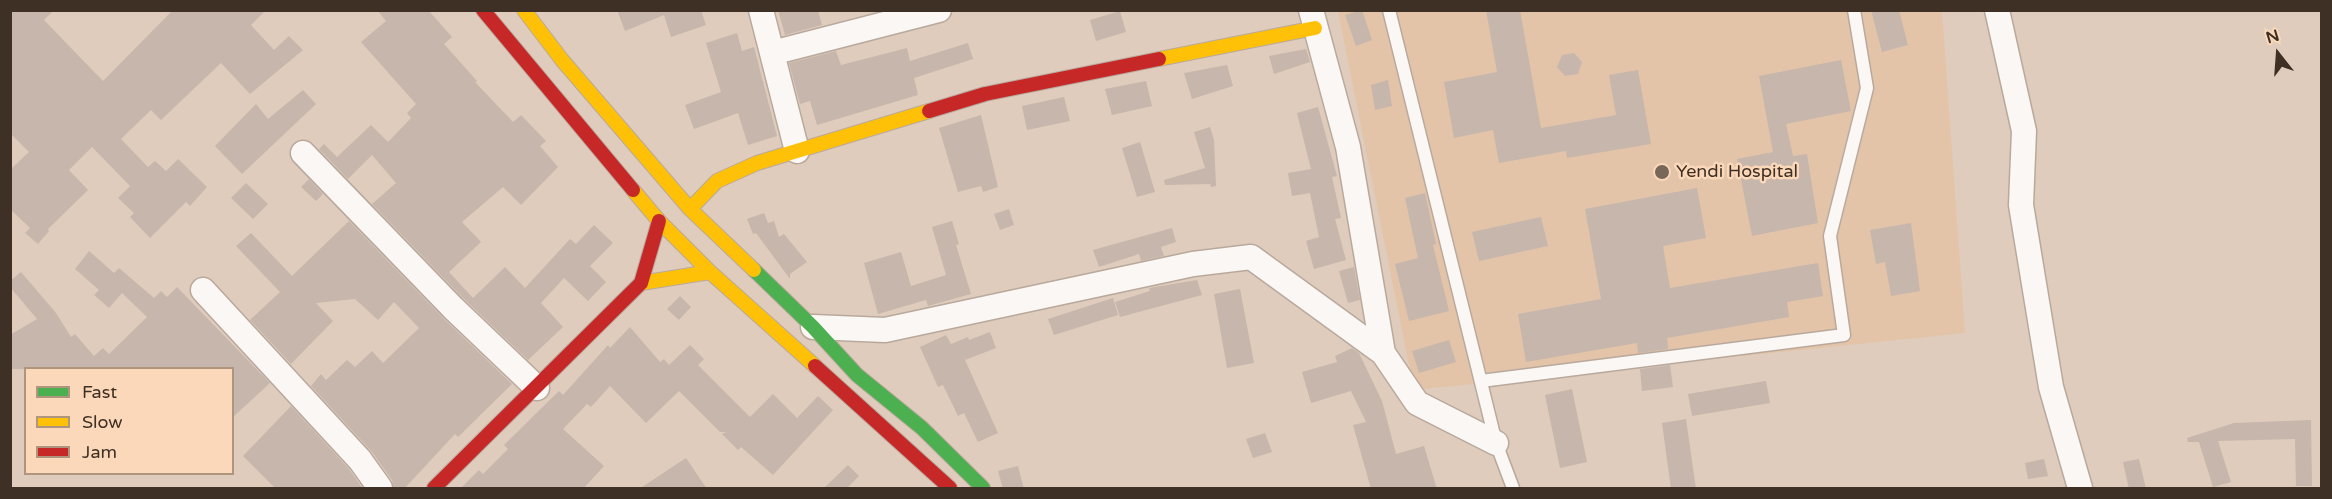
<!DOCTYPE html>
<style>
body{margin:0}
#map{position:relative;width:2332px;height:499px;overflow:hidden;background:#dfccbc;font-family:"Varela Round",sans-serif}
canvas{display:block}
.frame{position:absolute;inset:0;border:12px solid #3e3024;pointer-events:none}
.legend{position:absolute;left:24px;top:367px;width:210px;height:108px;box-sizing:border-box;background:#fcd8ba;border:2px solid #b0957e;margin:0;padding:8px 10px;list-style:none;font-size:18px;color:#3e3024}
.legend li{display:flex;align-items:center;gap:12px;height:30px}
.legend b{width:30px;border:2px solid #b0957e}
.north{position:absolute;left:2248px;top:24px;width:60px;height:60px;-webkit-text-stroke:4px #fcd8ba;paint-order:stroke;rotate:343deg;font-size:16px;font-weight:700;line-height:24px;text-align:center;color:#3e3024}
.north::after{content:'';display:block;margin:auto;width:21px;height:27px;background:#3e3024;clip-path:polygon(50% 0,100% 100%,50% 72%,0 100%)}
</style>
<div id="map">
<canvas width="2332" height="499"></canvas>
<div class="frame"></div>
<ul class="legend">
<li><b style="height:8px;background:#4caf50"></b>Fast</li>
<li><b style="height:8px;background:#ffc107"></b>Slow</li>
<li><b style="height:8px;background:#c62828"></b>Jam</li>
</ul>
<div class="north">N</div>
</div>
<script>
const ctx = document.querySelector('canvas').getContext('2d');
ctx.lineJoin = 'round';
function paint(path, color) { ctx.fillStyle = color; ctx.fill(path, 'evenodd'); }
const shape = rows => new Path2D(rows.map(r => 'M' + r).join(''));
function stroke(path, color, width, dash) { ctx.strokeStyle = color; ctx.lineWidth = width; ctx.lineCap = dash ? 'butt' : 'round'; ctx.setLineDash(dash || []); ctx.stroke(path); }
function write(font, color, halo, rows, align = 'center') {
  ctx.font = font + ' "Varela Round",sans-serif'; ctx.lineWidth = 5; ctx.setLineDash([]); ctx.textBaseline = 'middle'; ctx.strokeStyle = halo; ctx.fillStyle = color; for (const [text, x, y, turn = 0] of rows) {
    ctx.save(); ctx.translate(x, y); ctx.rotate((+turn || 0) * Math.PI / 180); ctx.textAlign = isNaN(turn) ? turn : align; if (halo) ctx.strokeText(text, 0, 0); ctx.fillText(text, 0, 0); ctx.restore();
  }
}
paint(shape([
 [1338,11,1942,11,1965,333,1414,390]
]), '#e3c4a9');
paint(shape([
 [10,10,54,10,44,20,103,81,173,10,266,10,251,25,274,50,289,36,303,50,250,94,221,63,161,120,151,110,121,139,148,167,155,161,166,171,178,159,207,187,190,206,186,202,150,238,130,217,134,213,118,198,130,186,92,147,69,170,88,190,48,229,49,231,38,244,25,233,30,228,10,209,10,170,29,152,10,133],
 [377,10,429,11,452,37,444,44,477,81,475,82,513,122,521,115,546,141,540,146,558,167,521,205,503,187,462,222,481,242,449,272,473,298,505,267,525,288,570,239,576,244,594,225,613,243,590,266,606,282,588,301,564,278,541,303,563,327,528,360,463,298,372,204,396,183,372,155,348,179,319,149,324,144,337,157,371,125,388,142,411,118,407,113,416,104,361,42,386,21],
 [617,10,701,10,706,25,671,37,664,15,625,31],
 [778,10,818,10,822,25,785,35],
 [1362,10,1372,40,1356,46,1345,15],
 [1486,10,1520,10,1541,128,1616,115,1609,75,1638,70,1651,144,1567,158,1566,151,1499,163,1493,130,1454,138,1444,82,1497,72],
 [1871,10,1899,10,1908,45,1882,52],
 [1120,11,1126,32,1096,41,1090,20],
 [737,33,742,51,754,47,777,136,748,145,738,113,694,129,685,105,721,92,706,43],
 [968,43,973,59,914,78,918,95,817,125,810,101,800,104,789,63,836,51,841,65,907,48,910,61],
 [1306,49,1310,62,1274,74,1269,56],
 [1574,53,1582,62,1578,74,1565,76,1557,67,1562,55],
 [1841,60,1851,111,1786,124,1793,156,1807,154,1818,223,1752,236,1737,159,1773,152,1759,76],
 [1227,65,1233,86,1192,99,1184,73],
 [1388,80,1392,106,1375,110,1371,85],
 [1146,81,1152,106,1112,115,1105,89],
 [303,90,316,104,242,174,215,146,256,104,268,119],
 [1064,97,1070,121,1027,130,1022,106],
 [1318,107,1337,176,1332,177,1341,218,1335,219,1346,260,1314,269,1306,241,1319,237,1310,193,1292,196,1288,173,1311,169,1297,113],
 [981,115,998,187,983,192,981,186,958,192,939,128],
 [1210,127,1214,140,1216,186,1211,187,1210,184,1165,185,1164,180,1205,168,1194,132],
 [1140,142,1155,192,1137,197,1122,148],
 [309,179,323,194,316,201,301,187],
 [246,183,268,204,253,219,231,198],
 [1697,188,1706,238,1663,246,1670,288,1818,263,1823,296,1787,302,1789,317,1667,338,1668,349,1638,353,1637,343,1526,362,1518,314,1601,299,1585,209],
 [1425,193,1436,244,1433,245,1449,311,1409,321,1395,264,1418,258,1405,198],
 [1009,209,1014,225,1000,230,994,214],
 [764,213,768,223,774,221,779,237,784,234,807,262,790,274,790,279,756,233,753,234,747,219],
 [1541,217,1548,246,1479,261,1472,232],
 [349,221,443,318,512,384,458,437,455,434,404,489,394,489,392,480,372,452,311,386,321,374,326,380,347,360,355,367,372,351,383,363,419,328,394,302,378,320,355,299,316,303,333,321,291,364,250,320,280,292,236,246,251,233,292,276],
 [952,221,959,244,956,245,971,294,928,306,926,300,878,314,864,263,901,252,911,286,946,275,932,227],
 [1911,223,1920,291,1891,296,1885,262,1876,264,1870,230],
 [1172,228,1176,242,1161,247,1164,256,1141,261,1139,254,1099,267,1093,250],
 [89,251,114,273,119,268,154,298,161,291,167,297,177,287,270,383,232,418,232,369,10,369,10,335,37,319,10,287,10,281,21,272,56,313,71,337,75,334,94,356,103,348,109,354,147,317,122,293,109,308,94,295,99,290,75,269],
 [1354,267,1360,300,1348,303,1339,271],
 [1197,280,1202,295,1120,317,1115,302,1150,291,1149,288],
 [1240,289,1254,363,1227,368,1214,294],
 [680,296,691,307,679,320,667,309],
 [1113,298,1118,315,1054,335,1048,319],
 [630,327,660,362,664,359,669,365,690,345,704,359,698,365,750,417,773,394,797,418,818,396,833,410,773,475,741,447,738,450,722,434,726,432,720,432,679,391,646,423,610,386,591,407,587,404,563,429,604,466,583,489,460,489,479,470,483,474,508,449,504,445,559,391,563,395,608,345,610,348],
 [990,332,996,348,965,360,998,433,978,442,964,413,958,416,943,385,938,387,920,347,946,335,951,344,968,337,969,340],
 [1449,340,1456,362,1419,373,1412,351],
 [1352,348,1359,353,1382,401,1396,454,1424,446,1437,489,1371,489,1353,425,1366,422,1351,391,1311,403,1302,372,1337,362,1335,356],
 [1670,365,1673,387,1642,391,1640,369],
 [1766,381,1770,403,1692,416,1688,394],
 [1572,389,1587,462,1560,468,1545,395],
 [291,406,349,469,363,489,276,489,243,456],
 [1686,419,1696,489,1671,489,1662,423],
 [2311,420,2312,486,2296,486,2295,439,2218,441,2231,482,2213,487,2199,442,2188,442,2187,438,2234,423],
 [1265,433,1272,452,1253,458,1246,439],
 [686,458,707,489,639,489],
 [2044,459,2048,476,2028,479,2025,463],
 [2139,459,2146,489,2129,489,2123,462],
 [848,465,859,476,846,489,823,489],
 [1018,466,1024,489,1003,489,998,471]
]), '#c7b6ac');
const lane = shape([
 [1389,10,1496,443,1513,488],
 [1481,381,1844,335,1830,236,1867,88,1854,10]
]);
const street = shape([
 [761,10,797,151],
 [1311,10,1348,147,1383,353,1417,403,1496,443],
 [1997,10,2024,131,2021,205,2051,387,2080,488],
 [772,53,939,10],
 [303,153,453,308,537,388],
 [203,290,360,460,380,488],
 [813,327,885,330,1193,264,1251,257,1383,353]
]);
const fast = shape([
 [754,270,813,327,857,375,922,428,983,488]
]);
const slow = shape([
 [524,10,562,60,690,209,754,270],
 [1159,59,1315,28],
 [633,190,659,221,710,272,815,366],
 [690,209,717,181,757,163,929,111],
 [641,283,710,272]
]);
const jam = shape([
 [483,10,633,190],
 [929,111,985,94,1159,59],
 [815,366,950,488],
 [434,488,641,283,659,221]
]);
stroke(lane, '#b9a99d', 15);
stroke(street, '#b9a99d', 27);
stroke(fast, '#b9a99d', 16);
stroke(slow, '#b9a99d', 16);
stroke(jam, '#b9a99d', 16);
stroke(lane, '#faf7f5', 12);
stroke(street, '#faf7f5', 24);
stroke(fast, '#4caf50', 14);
stroke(slow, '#ffc107', 14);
stroke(jam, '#c62828', 14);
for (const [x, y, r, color] of [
 [1662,172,8,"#766759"]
]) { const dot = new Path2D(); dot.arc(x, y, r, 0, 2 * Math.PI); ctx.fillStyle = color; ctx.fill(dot); stroke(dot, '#fcd8ba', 2); }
write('18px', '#3e3024', '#fcd8ba', [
 ["Yendi Hospital",1676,172]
], 'left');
</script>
